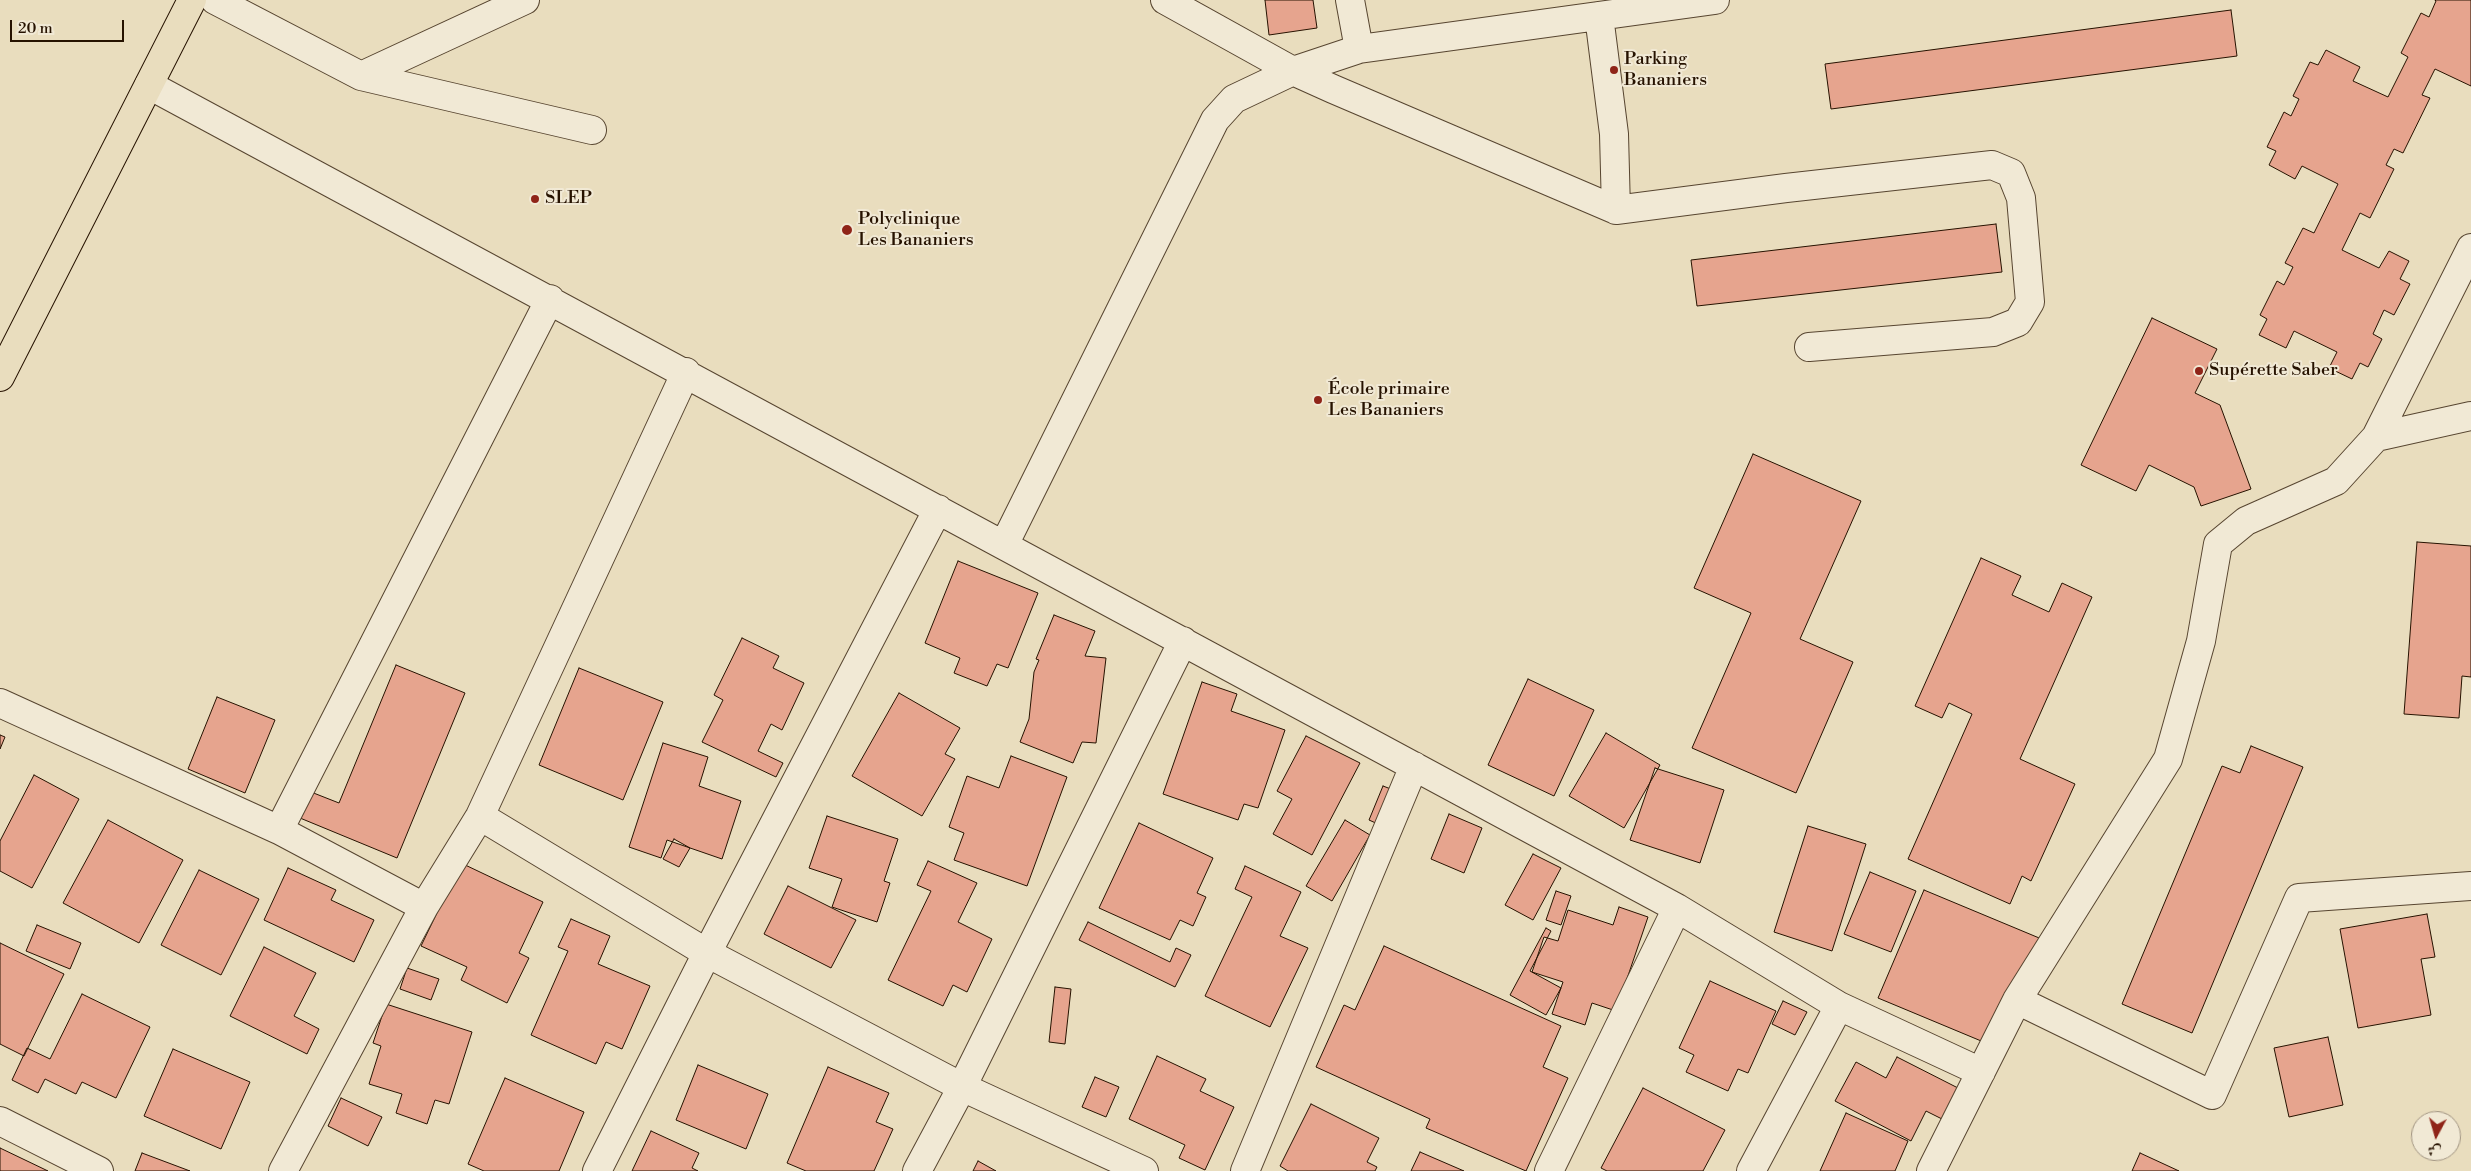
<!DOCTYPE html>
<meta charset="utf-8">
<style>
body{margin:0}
#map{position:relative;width:2471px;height:1171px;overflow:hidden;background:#e9ddbe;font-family:"Libre Bodoni",Amiri,serif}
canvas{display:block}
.north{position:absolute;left:2411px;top:1111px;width:50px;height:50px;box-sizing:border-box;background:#f1e9d5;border:1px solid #a09380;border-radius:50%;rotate:186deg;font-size:14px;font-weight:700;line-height:20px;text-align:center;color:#261200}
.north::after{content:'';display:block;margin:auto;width:18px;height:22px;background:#8f2418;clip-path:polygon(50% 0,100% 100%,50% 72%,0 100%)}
.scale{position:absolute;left:10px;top:20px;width:114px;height:22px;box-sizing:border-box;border:2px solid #261200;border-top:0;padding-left:6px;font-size:15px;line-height:18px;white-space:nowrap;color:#261200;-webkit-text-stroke:4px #f1e9d5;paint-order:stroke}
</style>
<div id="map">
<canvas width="2471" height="1171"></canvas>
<div class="north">ش</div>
<div class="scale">20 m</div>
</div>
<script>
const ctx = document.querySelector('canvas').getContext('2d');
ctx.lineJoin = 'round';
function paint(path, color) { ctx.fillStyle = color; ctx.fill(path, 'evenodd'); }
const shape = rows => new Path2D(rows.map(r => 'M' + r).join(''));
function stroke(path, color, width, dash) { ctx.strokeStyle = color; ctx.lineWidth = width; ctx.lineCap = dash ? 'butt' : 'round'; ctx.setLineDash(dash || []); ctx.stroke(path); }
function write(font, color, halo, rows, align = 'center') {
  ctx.font = font + ' "Libre Bodoni",serif'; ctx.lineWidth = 4; ctx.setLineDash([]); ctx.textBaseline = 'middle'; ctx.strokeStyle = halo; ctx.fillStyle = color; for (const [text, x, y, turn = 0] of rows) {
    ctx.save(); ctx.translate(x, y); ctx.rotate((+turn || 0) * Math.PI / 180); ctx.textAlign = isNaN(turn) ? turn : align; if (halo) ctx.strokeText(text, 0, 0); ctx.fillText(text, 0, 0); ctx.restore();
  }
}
const building = shape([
 [1265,0,1313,0,1317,28,1269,35,1265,0],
 [2435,0,2471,0,2471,86,2435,69,2422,95,2430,98,2403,153,2394,149,2386,165,2394,169,2370,218,2360,213,2342,250,2379,268,2389,251,2409,261,2400,279,2410,284,2394,315,2384,310,2373,334,2382,339,2368,367,2360,363,2352,379,2329,368,2337,352,2294,331,2286,348,2259,335,2267,319,2260,315,2277,281,2284,285,2293,267,2285,263,2303,228,2314,233,2338,184,2302,166,2295,179,2269,165,2276,151,2267,147,2284,112,2291,116,2299,99,2293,96,2310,62,2318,65,2326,50,2360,67,2353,81,2388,97,2408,57,2401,53,2421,13,2429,17,2436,1,2435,0],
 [2231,10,2237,56,1831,109,1825,64,2231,10],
 [1996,224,2002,272,1697,306,1691,260,1996,224],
 [2152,318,2217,349,2195,393,2220,405,2251,489,2201,506,2194,487,2149,465,2136,491,2081,465,2152,318],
 [1753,454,1861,501,1800,639,1853,662,1796,793,1692,748,1751,613,1694,588,1753,454],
 [2417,542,2471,546,2471,677,2462,676,2459,718,2404,714,2417,542],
 [1981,558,2021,576,2012,595,2049,612,2062,583,2092,597,2020,759,2075,784,2031,881,2022,876,2010,904,1908,859,1972,714,1949,703,1942,718,1915,706,1981,558],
 [958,561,1038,593,1008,668,997,664,987,686,954,673,960,658,925,643,958,561],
 [1054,615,1095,631,1085,656,1106,658,1096,743,1082,742,1073,763,1020,742,1029,719,1034,672,1039,660,1036,659,1054,615],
 [742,638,779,656,773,668,804,683,782,730,771,724,758,751,783,763,776,777,702,742,723,700,714,695,742,638],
 [396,665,465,693,397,858,300,818,311,792,339,803,396,665],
 [579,668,663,702,623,800,539,765,579,668],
 [1528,679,1594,710,1554,796,1488,765,1528,679],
 [1202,682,1237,694,1231,711,1285,730,1258,808,1244,804,1238,820,1163,794,1202,682],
 [899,693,960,728,945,754,955,759,922,816,852,776,899,693],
 [217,697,275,720,245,793,188,769,217,697],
 [1606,733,1660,765,1624,828,1569,796,1606,733],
 [0,735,5,737,0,749,0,735],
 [1306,736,1360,763,1312,855,1273,834,1292,799,1277,791,1306,736],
 [663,743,708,757,699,786,741,801,722,859,667,840,661,858,629,847,663,743],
 [2251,746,2303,767,2192,1033,2122,1004,2222,766,2240,773,2251,746],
 [1011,756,1067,777,1027,886,954,860,964,833,949,827,967,776,999,788,1011,756],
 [1655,768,1724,790,1700,863,1630,840,1655,768],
 [34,775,79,799,32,888,0,871,0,841,34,775],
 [1383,786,1404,794,1389,829,1369,820,1383,786],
 [1449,814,1482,828,1464,873,1431,859,1449,814],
 [827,816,898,839,884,881,890,883,877,922,832,907,842,879,809,868,827,816],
 [108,820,183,860,139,943,63,903,108,820],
 [1345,820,1370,835,1332,901,1306,886,1345,820],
 [1139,823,1213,858,1197,893,1206,897,1193,926,1180,920,1170,940,1099,908,1139,823],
 [1808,826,1866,844,1832,951,1774,932,1808,826],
 [674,839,690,848,679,867,663,859,674,839],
 [1533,854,1561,868,1533,920,1505,905,1533,854],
 [928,861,977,883,958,922,992,939,967,992,953,985,943,1006,888,980,931,891,917,885,928,861],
 [461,863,543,902,519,953,529,958,507,1003,461,980,467,967,421,946,461,863],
 [1245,866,1301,892,1280,936,1308,948,1270,1027,1205,996,1252,897,1235,889,1245,866],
 [288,868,336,890,331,900,374,920,354,962,264,920,288,868],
 [199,870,259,899,221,975,161,945,199,870],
 [1870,872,1916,891,1891,952,1844,934,1870,872],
 [788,886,856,920,831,968,764,934,788,886],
 [1924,890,2044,940,1998,1048,1878,998,1924,890],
 [1556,891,1571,896,1561,925,1546,920,1556,891],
 [1619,907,1648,917,1616,1011,1592,1003,1585,1025,1552,1014,1563,982,1532,972,1544,937,1558,941,1568,910,1613,925,1619,907],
 [2427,914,2435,957,2421,959,2431,1015,2358,1028,2340,929,2427,914],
 [571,919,610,936,598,964,650,986,622,1049,606,1042,596,1064,531,1035,568,951,558,947,571,919],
 [1088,922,1170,962,1176,948,1191,955,1175,987,1079,940,1088,922],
 [37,925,81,943,70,969,26,951,37,925],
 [1546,928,1551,931,1530,971,1561,988,1546,1015,1510,995,1546,928],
 [0,943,64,974,24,1056,0,1044,0,943],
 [1384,946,1561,1026,1543,1067,1568,1078,1526,1171,1426,1128,1430,1119,1316,1067,1344,1005,1355,1010,1384,946],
 [264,947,316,973,294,1016,319,1029,307,1054,230,1016,264,947],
 [407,968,439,979,431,1000,400,989,407,968],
 [1710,981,1776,1011,1748,1073,1738,1069,1728,1091,1686,1072,1694,1055,1679,1048,1710,981],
 [1055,987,1071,989,1065,1044,1049,1042,1055,987],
 [82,994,150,1027,116,1098,82,1082,76,1094,45,1079,38,1093,12,1080,27,1048,50,1059,82,994],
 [1783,1001,1807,1012,1795,1035,1772,1024,1783,1001],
 [386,1004,472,1032,449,1104,435,1100,427,1124,396,1113,402,1094,369,1084,381,1046,373,1043,386,1004],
 [2328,1037,2343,1105,2289,1117,2274,1048,2328,1037],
 [173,1049,250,1082,221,1149,144,1116,173,1049],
 [1157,1056,1206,1079,1200,1091,1234,1107,1205,1170,1179,1158,1185,1145,1129,1119,1157,1056],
 [1897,1057,1958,1088,1942,1119,1926,1111,1911,1141,1835,1101,1856,1062,1886,1078,1897,1057],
 [698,1065,768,1094,746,1149,676,1120,698,1065],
 [828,1067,889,1093,876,1122,893,1129,874,1171,806,1171,787,1163,828,1067],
 [1095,1077,1119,1087,1106,1117,1082,1107,1095,1077],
 [505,1078,584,1112,559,1171,484,1171,468,1164,505,1078],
 [1643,1088,1725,1130,1703,1171,1607,1171,1601,1168,1643,1088],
 [341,1098,382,1117,368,1146,328,1126,341,1098],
 [1311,1104,1379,1138,1367,1162,1377,1167,1375,1171,1288,1171,1280,1166,1311,1104],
 [1846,1113,1908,1141,1895,1171,1820,1171,1846,1113],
 [651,1131,699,1153,692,1168,698,1171,632,1171,651,1131],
 [0,1148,48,1171,0,1171,0,1148],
 [1420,1152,1464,1171,1411,1171,1420,1152],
 [142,1153,190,1171,135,1171,142,1153],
 [2140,1153,2179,1171,2132,1171,2140,1153],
 [978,1161,996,1171,973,1171,978,1161]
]);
paint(building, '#e6a48e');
stroke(building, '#261200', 1);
const minor = shape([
 [215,0,361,76,592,130],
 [1165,0,1293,71,1333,89,1616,210],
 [1350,0,1359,49],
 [1599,16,1614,134,1616,210,1786,188,1992,165,2011,173,2021,198,2030,302,2018,322,1993,332,1809,347],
 [361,76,525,0],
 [149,85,1677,908,1839,1006,1981,1072],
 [2376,437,2471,416],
 [1004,545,1215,120,1234,99,1293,71,1359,49,1715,0],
 [0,703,279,830,424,907],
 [480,816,707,953,962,1087,1144,1171],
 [279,830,550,299],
 [2017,1000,2212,1095,2299,898,2471,886],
 [0,1121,99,1171],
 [283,1171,424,907,480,816,686,372],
 [597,1171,707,953,938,509],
 [917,1171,962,1087,1183,641],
 [1245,1171,1414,766],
 [1549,1171,1677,908],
 [1751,1171,1839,1006],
 [1931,1171,2017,1000,2168,759,2201,641,2218,544,2246,521,2336,481,2376,437,2471,248]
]);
const major = shape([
 [0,377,192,0]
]);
stroke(minor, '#574530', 30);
stroke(major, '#261200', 30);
stroke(minor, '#f1e9d5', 28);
stroke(major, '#e9ddbe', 28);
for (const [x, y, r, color] of [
 [1614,70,5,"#8f2418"],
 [535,199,5,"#8f2418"],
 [847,230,6,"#8f2418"],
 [2199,371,5,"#8f2418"],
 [1318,400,5,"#8f2418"]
]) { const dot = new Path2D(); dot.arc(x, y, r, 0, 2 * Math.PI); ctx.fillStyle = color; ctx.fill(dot); stroke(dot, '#f1e9d5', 2); }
write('18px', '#261200', '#f1e9d5', [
 ["Parking",1624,60],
 ["Bananiers",1624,81],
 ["SLEP",545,199],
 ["Polyclinique",858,220],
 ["Les Bananiers",858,241],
 ["Supérette Saber",2209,371],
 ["École primaire",1328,390],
 ["Les Bananiers",1328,411]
], 'left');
</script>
